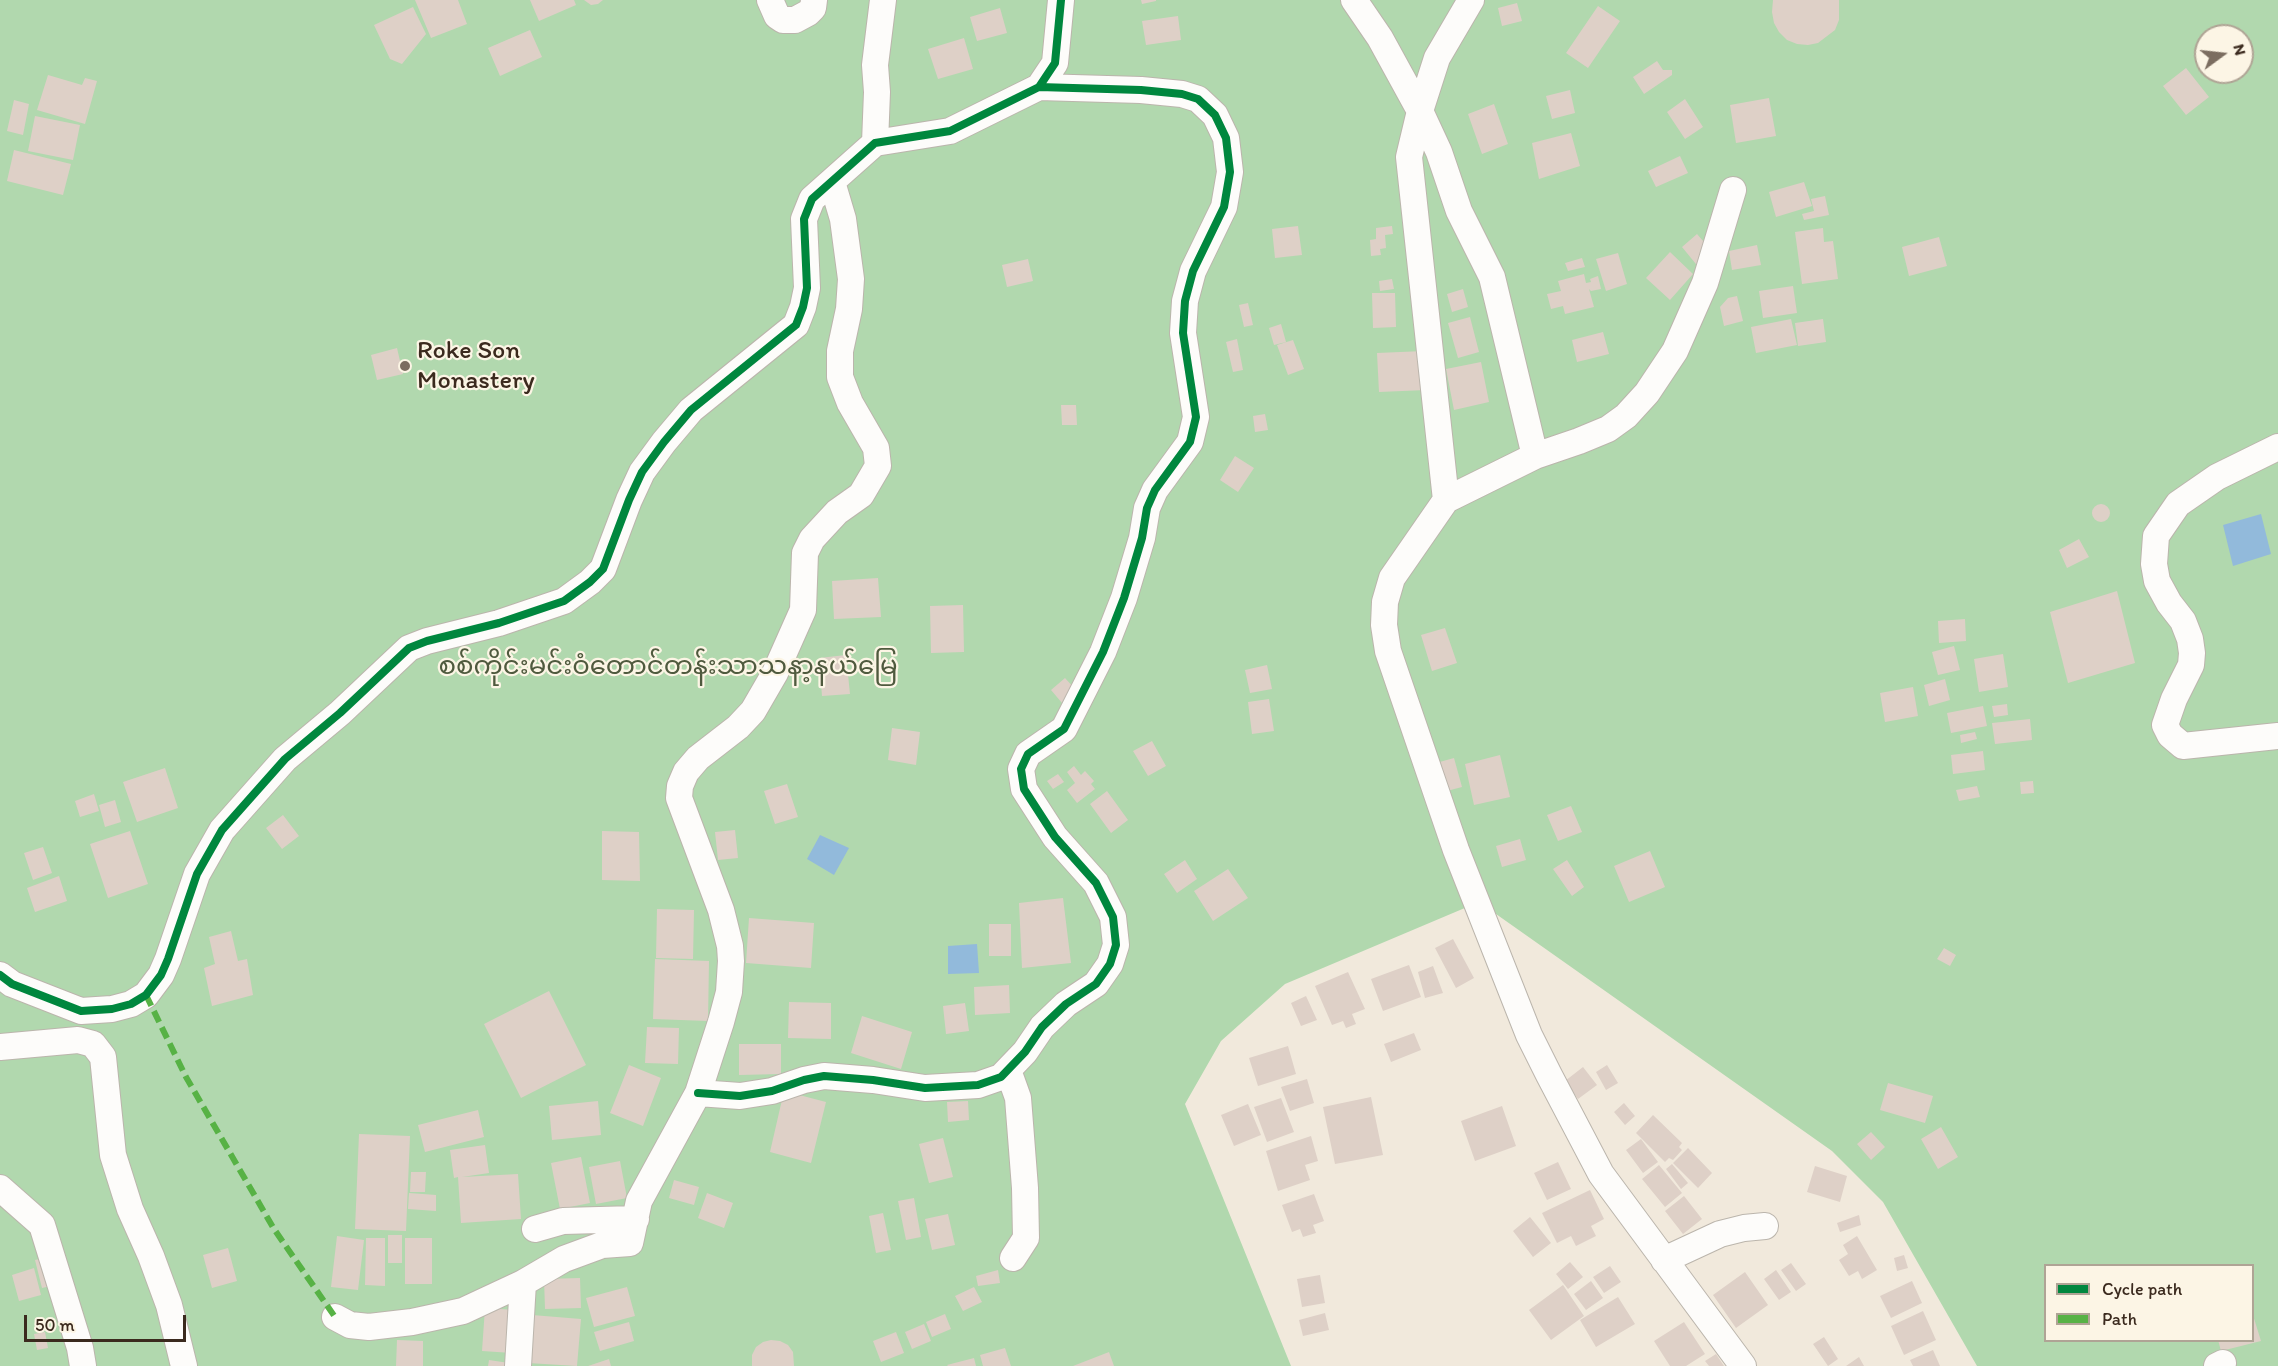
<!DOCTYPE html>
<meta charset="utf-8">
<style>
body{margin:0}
#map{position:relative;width:2278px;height:1366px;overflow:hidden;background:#f1e9dc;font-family:Itim,sans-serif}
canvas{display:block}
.legend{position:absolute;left:2044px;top:1264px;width:210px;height:78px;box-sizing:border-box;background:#fcf5e5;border:2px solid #afa495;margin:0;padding:8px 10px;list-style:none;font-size:18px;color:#3b2a1e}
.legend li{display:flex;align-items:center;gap:12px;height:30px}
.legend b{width:30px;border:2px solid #afa495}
.north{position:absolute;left:2194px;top:24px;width:60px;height:60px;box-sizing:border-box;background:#fcf5e5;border:2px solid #afa495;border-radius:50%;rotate:75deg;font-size:16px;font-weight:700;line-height:24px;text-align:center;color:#3b2a1e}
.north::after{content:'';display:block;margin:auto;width:21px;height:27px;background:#7b6d60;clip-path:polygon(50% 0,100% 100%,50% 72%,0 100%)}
.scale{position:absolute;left:24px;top:1315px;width:162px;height:27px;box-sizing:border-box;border:3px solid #3b2a1e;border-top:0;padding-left:8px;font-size:18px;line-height:21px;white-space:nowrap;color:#3b2a1e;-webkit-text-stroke:4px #fcf5e5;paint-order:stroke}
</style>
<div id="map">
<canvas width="2278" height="1366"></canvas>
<ul class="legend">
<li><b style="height:8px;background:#00873e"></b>Cycle path</li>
<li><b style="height:8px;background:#57b245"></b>Path</li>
</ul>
<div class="north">N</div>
<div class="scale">50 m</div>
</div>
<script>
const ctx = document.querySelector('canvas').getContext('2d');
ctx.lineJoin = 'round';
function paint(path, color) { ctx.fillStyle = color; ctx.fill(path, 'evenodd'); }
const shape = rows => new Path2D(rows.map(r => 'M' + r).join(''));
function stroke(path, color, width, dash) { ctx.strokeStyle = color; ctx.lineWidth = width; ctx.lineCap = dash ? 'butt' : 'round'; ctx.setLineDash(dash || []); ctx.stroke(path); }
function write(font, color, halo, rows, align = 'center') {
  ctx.font = font + ' Itim,"Noto Sans Myanmar",sans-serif'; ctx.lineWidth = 4.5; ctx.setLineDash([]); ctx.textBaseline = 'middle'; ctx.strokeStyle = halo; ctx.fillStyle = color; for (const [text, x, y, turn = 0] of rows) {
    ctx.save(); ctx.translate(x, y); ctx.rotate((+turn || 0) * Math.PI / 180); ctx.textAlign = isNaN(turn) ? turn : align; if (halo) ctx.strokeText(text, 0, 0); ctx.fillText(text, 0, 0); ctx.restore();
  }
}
paint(shape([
 [0,0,2278,0,2278,1366,1977,1366,1883,1202,1832,1151,1479,902,1285,984,1221,1041,1185,1104,1291,1366,0,1366],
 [2206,36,2242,36,2242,72,2206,72],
 [2046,1266,2252,1266,2252,1340,2046,1340]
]), '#b1d8ae');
paint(shape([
 [2261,514,2271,554,2233,566,2223,525],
 [820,835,849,848,834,875,807,859],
 [977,944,979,973,948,974,948,946]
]), '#92badb');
paint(shape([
 [415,0,458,0,467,24,431,38],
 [530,0,574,0,576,5,539,21],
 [584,0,603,0,598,4,591,5],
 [1141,0,1156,0,1156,1,1142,4],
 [1773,0,1839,0,1839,20,1835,30,1818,43,1808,45,1797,44,1787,40,1779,32,1774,23,1772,12],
 [1517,3,1522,21,1502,26,1498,8],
 [1598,6,1620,21,1588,68,1566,53],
 [413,7,426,34,402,64,390,59,374,25],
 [1000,8,1007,33,977,41,970,17],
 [1178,16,1181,40,1146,45,1142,21],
 [530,30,542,57,500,76,488,48],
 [964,38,973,69,938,79,928,49],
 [1657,61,1663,70,1672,70,1672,75,1644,94,1633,77],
 [2186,68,2209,97,2186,115,2163,86],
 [48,75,82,85,85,78,97,81,85,124,37,110],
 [1570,90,1575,113,1552,119,1546,96],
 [1769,98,1776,136,1736,143,1730,105],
 [1685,99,1703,127,1685,139,1667,112],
 [14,100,29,104,23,135,7,131],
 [1494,104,1508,144,1482,154,1468,114],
 [35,116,80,125,73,160,28,151],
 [1571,133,1580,166,1539,179,1532,143],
 [14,150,71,164,63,195,7,181],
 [1680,156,1688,173,1656,187,1648,171],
 [1804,182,1812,206,1776,217,1769,192],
 [1825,196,1829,215,1804,220,1802,214,1814,211,1811,199],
 [1298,226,1302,255,1275,258,1272,229],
 [1392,226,1393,234,1385,235,1386,248,1380,249,1381,255,1371,256,1370,240,1376,239,1376,228],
 [1823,228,1824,242,1833,241,1838,279,1802,284,1795,232],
 [1697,234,1710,249,1700,269,1682,247],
 [1939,237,1947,266,1909,276,1902,247],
 [1757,245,1761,265,1732,270,1729,251],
 [1670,252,1693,274,1670,300,1646,278],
 [1618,253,1627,284,1606,291,1596,259],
 [1582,258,1585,267,1568,271,1565,263],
 [1028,259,1033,281,1007,287,1002,265],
 [1584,274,1586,283,1591,282,1590,279,1598,276,1601,289,1591,291,1589,289,1594,307,1565,314,1563,306,1551,309,1547,294,1561,291,1558,281],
 [1392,279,1394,289,1380,291,1379,281],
 [1793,286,1797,313,1763,318,1759,291],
 [1463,289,1468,307,1452,312,1447,294],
 [1372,293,1395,293,1396,327,1373,328],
 [1737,296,1743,321,1724,326,1720,307,1728,298],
 [1248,303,1253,325,1244,327,1239,305],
 [1470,317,1479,352,1458,358,1448,323],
 [1791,319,1797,345,1756,353,1751,327],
 [1823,319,1826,342,1798,346,1795,323],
 [1281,324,1286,342,1274,345,1269,328],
 [1603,332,1609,354,1577,362,1572,340],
 [1237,339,1243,370,1233,372,1226,342],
 [1293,340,1304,369,1288,375,1277,345],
 [397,348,403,374,377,380,371,355],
 [1424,351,1426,390,1379,392,1377,353],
 [1481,362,1489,402,1454,410,1446,369],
 [1061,405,1076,405,1077,425,1062,425],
 [1265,414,1268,430,1255,432,1253,416],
 [1235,456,1254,468,1238,492,1220,480],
 '2092 513a9 9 0 1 1 18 0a9 9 0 1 1-18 0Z',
 [2079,539,2089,557,2067,568,2059,550],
 [878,578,881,617,834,619,832,581],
 [2117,591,2135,663,2068,683,2050,612],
 [963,605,964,652,931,653,930,606],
 [1965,619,1966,641,1939,643,1938,621],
 [1445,628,1457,663,1432,671,1421,635],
 [1954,646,1960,670,1938,675,1932,652],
 [2003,654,2008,687,1979,692,1974,659],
 [846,655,850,694,822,696,819,658],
 [1267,665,1272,689,1250,693,1245,670],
 [1065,678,1076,690,1062,703,1051,690],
 [1945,679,1950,700,1929,706,1924,685],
 [1913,687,1918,716,1885,722,1880,693],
 [1269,699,1274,731,1252,734,1248,702],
 [2007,704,2008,715,1994,717,1992,706],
 [1983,706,1987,726,1951,733,1947,713],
 [2030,719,2032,740,1995,744,1992,723],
 [892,728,920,732,916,765,888,760],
 [1975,732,1977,739,1961,743,1960,735],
 [1152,741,1166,766,1148,776,1133,751],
 [1983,751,1985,770,1953,774,1951,755],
 [1500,755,1510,797,1474,805,1465,764],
 [1454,758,1462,787,1443,792,1436,763],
 [1074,766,1081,775,1085,771,1094,781,1091,784,1095,789,1077,803,1067,790,1075,783,1067,772],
 [165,768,178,808,137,822,123,782],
 [1058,774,1064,782,1053,789,1047,781],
 [2033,781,2034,793,2021,794,2020,782],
 [787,784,798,817,775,824,764,791],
 [1977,786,1980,797,1959,801,1956,790],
 [1107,791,1128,820,1111,833,1090,804],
 [94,794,99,811,80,817,75,801],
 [115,800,121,822,105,827,99,805],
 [1571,806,1582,832,1558,841,1547,815],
 [283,815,299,836,282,849,266,828],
 [735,830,738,858,718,860,715,832],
 [130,831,148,884,108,898,90,844],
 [602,831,639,832,640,881,602,880],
 [1520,839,1526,860,1502,867,1496,846],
 [43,847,52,873,33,880,24,853],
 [1650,851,1665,887,1629,902,1614,866],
 [1185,860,1197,879,1177,893,1164,874],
 [1567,860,1584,887,1572,896,1553,869],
 [1228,869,1248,898,1213,921,1194,891],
 [59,876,67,901,35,912,27,888],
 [1063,898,1071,963,1022,968,1019,903],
 [657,909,694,910,693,959,656,958],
 [749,918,814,923,811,968,746,963],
 [989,924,1011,924,1011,956,989,956],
 [231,931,238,961,247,959,253,995,212,1006,204,968,215,964,209,937],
 [1453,939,1474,978,1456,988,1435,948],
 [1944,948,1956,955,1950,966,1937,959],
 [655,959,709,961,708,1021,653,1019],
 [1409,965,1421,997,1383,1011,1371,979],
 [1433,966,1443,993,1425,998,1418,972],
 [1348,972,1365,1009,1352,1014,1356,1024,1346,1028,1343,1021,1332,1025,1315,986],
 [1009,985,1010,1013,975,1015,974,987],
 [549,991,586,1065,521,1098,484,1024],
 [1306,996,1317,1020,1301,1026,1291,1003],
 [789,1002,831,1003,831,1039,788,1038],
 [965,1003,969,1031,946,1034,943,1006],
 [862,1016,912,1032,901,1069,851,1053],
 [647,1027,679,1028,678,1064,645,1063],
 [1414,1033,1421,1050,1391,1062,1384,1044],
 [739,1044,781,1044,781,1074,739,1075],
 [1288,1046,1296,1074,1258,1086,1249,1058],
 [629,1065,661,1078,643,1126,610,1113],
 [1607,1065,1618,1083,1606,1090,1596,1072],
 [1583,1067,1597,1085,1578,1099,1565,1081],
 [1307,1079,1314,1103,1290,1111,1281,1087],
 [1888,1083,1933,1096,1925,1123,1880,1110],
 [784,1091,826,1102,811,1163,770,1152],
 [1371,1097,1383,1155,1335,1164,1323,1107],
 [1281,1098,1294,1132,1267,1142,1254,1107],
 [598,1101,601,1135,552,1140,549,1106],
 [968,1101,969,1120,948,1122,947,1102],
 [1624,1103,1635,1116,1625,1125,1614,1112],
 [1248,1104,1261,1135,1234,1146,1221,1115],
 [1502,1106,1516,1146,1475,1161,1461,1121],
 [478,1110,484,1137,425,1152,418,1125],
 [1653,1115,1682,1143,1679,1147,1682,1150,1673,1160,1669,1158,1665,1162,1636,1133],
 [1941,1127,1958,1157,1938,1169,1921,1139],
 [1871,1132,1885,1147,1871,1160,1857,1144],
 [359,1134,410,1136,406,1231,355,1229],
 [1311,1136,1318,1161,1305,1165,1310,1180,1278,1191,1266,1151],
 [943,1138,953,1177,929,1183,919,1144],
 [1641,1139,1658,1162,1643,1173,1626,1150],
 [485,1145,489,1173,462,1177,518,1174,521,1219,461,1223,458,1177,454,1178,450,1150],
 [1688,1148,1712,1173,1698,1188,1673,1163],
 [581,1157,590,1203,560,1209,551,1163],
 [620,1161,627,1198,596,1204,589,1167],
 [1558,1162,1571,1189,1547,1200,1534,1173],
 [1672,1164,1688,1183,1681,1189,1666,1169],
 [1659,1165,1682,1193,1665,1207,1642,1179],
 [1815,1166,1847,1176,1840,1202,1807,1192],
 [411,1172,426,1172,425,1192,410,1192],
 [674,1180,699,1187,694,1205,669,1198],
 [1590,1190,1604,1219,1591,1226,1596,1236,1576,1246,1571,1236,1557,1243,1542,1213],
 [409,1193,436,1195,436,1211,408,1209],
 [707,1193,733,1203,724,1228,698,1218],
 [1314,1194,1324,1221,1313,1225,1316,1233,1303,1237,1300,1229,1292,1232,1282,1205],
 [1684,1196,1702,1219,1683,1234,1665,1211],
 [914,1198,921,1237,906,1240,898,1201],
 [883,1213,891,1250,876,1253,869,1216],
 [948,1214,955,1245,932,1250,925,1219],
 [1859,1215,1861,1225,1840,1232,1837,1223],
 [1530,1217,1551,1243,1533,1257,1513,1231],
 [388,1235,402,1235,402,1263,388,1263],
 [337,1236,364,1240,358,1290,331,1287],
 [1857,1236,1877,1270,1862,1279,1858,1271,1849,1276,1839,1260,1848,1254,1843,1245],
 [366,1238,385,1238,385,1286,365,1285],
 [405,1238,432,1238,432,1284,405,1284],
 [228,1248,237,1281,212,1288,203,1255],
 [1904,1255,1908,1268,1897,1271,1894,1258],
 [44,1258,51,1286,42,1288,35,1260],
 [1570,1262,1583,1277,1568,1289,1556,1274],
 [1791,1263,1806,1284,1796,1291,1781,1270],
 [1610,1266,1621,1282,1604,1293,1593,1277],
 [34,1268,41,1295,19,1301,12,1275],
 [998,1270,1000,1283,978,1286,976,1276],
 [1776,1270,1791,1292,1779,1300,1764,1279],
 [1745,1272,1768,1305,1736,1328,1713,1295],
 [1320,1275,1325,1303,1302,1307,1297,1279],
 [580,1278,581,1308,545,1309,544,1279],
 [1591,1281,1603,1298,1586,1310,1574,1294],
 [1912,1281,1922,1303,1891,1318,1880,1296],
 [1563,1285,1584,1316,1551,1340,1529,1310],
 [627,1287,635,1316,594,1327,586,1298],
 [974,1287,982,1302,963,1311,955,1296],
 [1618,1297,1635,1324,1596,1347,1580,1320],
 [485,1308,515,1310,512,1353,482,1351],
 [1923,1311,1936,1340,1904,1355,1891,1326],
 [2252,1312,2261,1341,2221,1351,2218,1340,2252,1340],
 [1325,1313,1329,1330,1303,1336,1299,1320],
 [945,1314,951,1329,932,1337,926,1322],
 [532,1315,581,1319,577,1366,528,1363],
 [629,1322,634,1341,600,1351,594,1332],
 [1684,1322,1705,1354,1686,1366,1670,1366,1654,1341],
 [924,1324,931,1341,912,1349,905,1332],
 [45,1332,48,1348,37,1350,34,1334],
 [896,1332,904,1353,881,1362,873,1341],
 [1824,1337,1838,1359,1828,1366,1813,1344],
 [397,1340,423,1341,423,1366,396,1366],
 [771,1340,780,1341,788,1345,793,1352,794,1366,752,1366,752,1355,756,1347,763,1342],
 [1005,1348,1011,1366,983,1366,980,1355],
 [1933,1350,1940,1366,1913,1366,1910,1360],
 [1109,1352,1114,1366,1073,1366],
 [1716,1354,1724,1366,1709,1366,1705,1361],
 [1859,1357,1864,1366,1846,1366],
 [974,1358,976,1366,948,1366,947,1365],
 [609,1359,611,1366,588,1366],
 [489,1360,509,1363,508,1366,488,1366]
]), '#ded0c7');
const minor = shape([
 [770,0,777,16,783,20,795,20,808,13,813,8,814,0],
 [1354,0,1380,38,1420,111,1439,152,1459,211,1492,277,1535,456],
 [1471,0,1437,58,1420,111,1409,157,1446,500,1392,578,1385,602,1384,625,1388,651,1456,850,1529,1035,1549,1075,1601,1174,1743,1366],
 [875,143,877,92,875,65,883,0],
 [2278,447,2217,477,2178,504,2156,536,2154,564,2157,581,2169,603,2183,621,2190,639,2192,653,2191,665,2174,699,2165,725,2170,735,2183,746,2278,736],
 [1446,500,1535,456,1579,441,1608,429,1626,416,1647,393,1675,351,1705,283,1733,190],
 [0,975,12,984,81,1011,112,1009,131,1004,146,995,161,975,168,959,197,874,222,830,285,759,340,713,409,648,427,641,499,623,564,601,590,582,603,569,629,500,642,472,664,442,691,410,796,325,803,307,807,288,804,219,812,199,875,143,950,131,1039,87,1055,63,1061,0],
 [0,1047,78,1040,93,1044,103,1057,113,1155,130,1209,151,1256,169,1305,184,1366],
 [1008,1070,1018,1098,1025,1188,1026,1238,1013,1258],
 [698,1093,740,1096,772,1091,804,1080,824,1076,873,1080,925,1088,978,1085,1001,1077,1025,1052,1042,1027,1066,1004,1096,984,1110,964,1116,945,1113,917,1096,883,1055,837,1024,789,1021,769,1028,754,1064,729,1103,652,1124,598,1142,538,1147,508,1155,490,1190,442,1196,417,1183,333,1185,301,1193,271,1224,207,1230,172,1226,138,1215,115,1198,99,1182,94,1141,90,1039,87],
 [0,1188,42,1225,80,1348,83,1366],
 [535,1229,563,1221,636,1219],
 [1664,1260,1720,1234,1744,1228,1765,1226],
 [335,1317,350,1325,369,1327,412,1322,463,1311,523,1283],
 [518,1366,523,1283,564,1259,602,1245,630,1243,639,1201,698,1093,721,1022,729,992,731,961,730,946,721,910,679,798,680,786,686,772,698,758,738,727,753,711,775,673,803,610,805,553,812,539,837,512,861,495,878,466,876,448,850,403,840,377,840,351,849,309,851,279,843,219,832,182],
 [2217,1366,2223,1363]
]);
stroke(minor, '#bbb5ac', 28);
stroke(minor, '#fdfcfa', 26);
stroke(shape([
 [146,995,186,1077,274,1229,335,1317]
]), '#57b245', 6, [12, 6]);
stroke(shape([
 [0,975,12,984,81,1011,112,1009,131,1004,146,995,161,975,168,959,197,874,222,830,285,759,340,713,409,648,427,641,499,623,564,601,590,582,603,569,629,500,642,472,664,442,691,410,796,325,803,307,807,288,804,219,812,199,875,143,950,131,1039,87,1055,63,1061,0],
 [698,1093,740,1096,772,1091,804,1080,824,1076,873,1080,925,1088,978,1085,1001,1077,1025,1052,1042,1027,1066,1004,1096,984,1110,964,1116,945,1113,917,1096,883,1055,837,1024,789,1021,769,1028,754,1064,729,1103,652,1124,598,1142,538,1147,508,1155,490,1190,442,1196,417,1183,333,1185,301,1193,271,1224,207,1230,172,1226,138,1215,115,1198,99,1182,94,1141,90,1039,87]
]), '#00873e', 8);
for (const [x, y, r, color] of [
 [405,366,6,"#7b6d60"]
]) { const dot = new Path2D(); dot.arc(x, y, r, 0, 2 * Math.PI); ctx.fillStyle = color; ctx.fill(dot); stroke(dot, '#fcf5e5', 2); }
write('26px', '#3b2a1e', '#fcf5e5', [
 ["Roke Son",417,351],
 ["Monastery",417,381]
], 'left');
write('26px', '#4f5a3e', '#fcf5e5', [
 ["စစ်ကိုင်းမင်းဝံတောင်တန်းသာသနာ့နယ်မြေ",668,667]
]);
</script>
